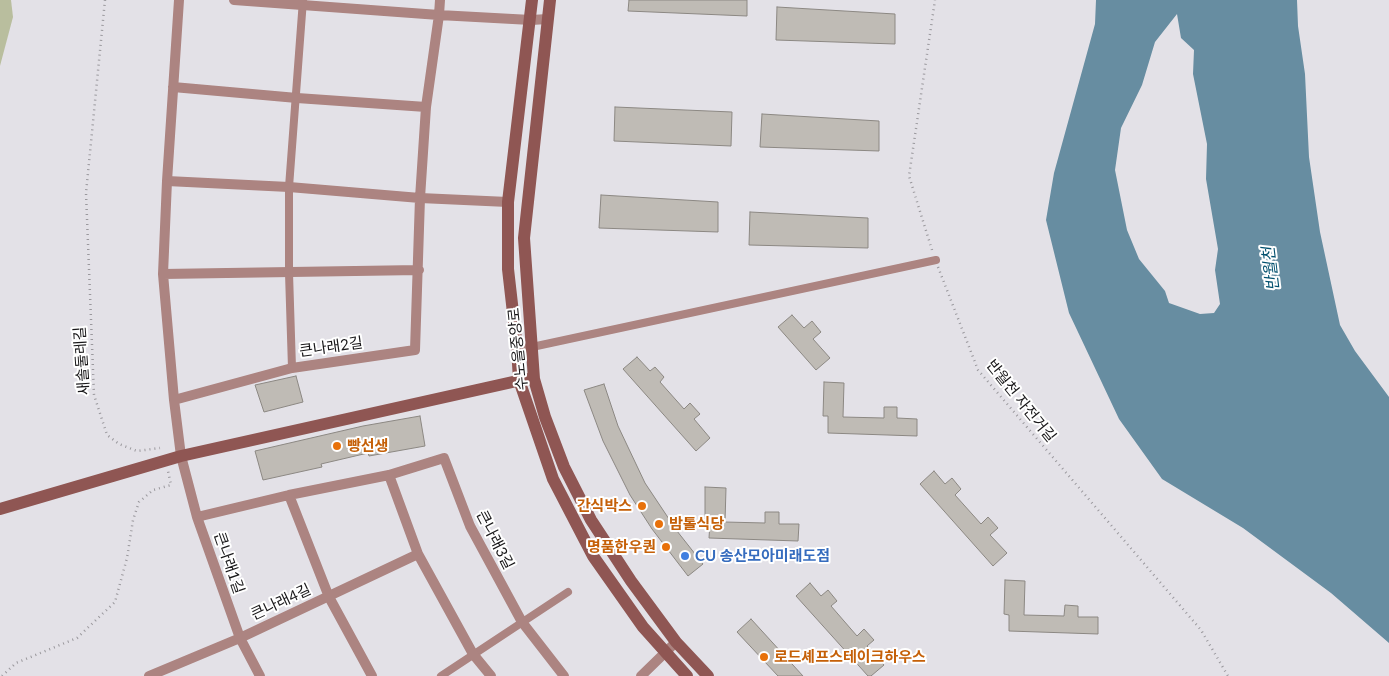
<!DOCTYPE html>
<meta charset="utf-8">
<style>
body{margin:0}
canvas{display:block;background:#e3e1e7}
</style>
<canvas width="1389" height="676"></canvas>
<script>
const ctx = document.querySelector('canvas').getContext('2d');
ctx.lineJoin = 'round';
function paint(path, color) { ctx.fillStyle = color; ctx.fill(path, 'evenodd'); }
const shape = rows => new Path2D(rows.map(r => 'M' + r).join(''));
function stroke(path, color, width, dash) { ctx.strokeStyle = color; ctx.lineWidth = width; ctx.lineCap = dash ? 'butt' : 'round'; ctx.setLineDash(dash || []); ctx.stroke(path); }
function write(font, color, halo, rows, align = 'center') {
  ctx.font = font + ' Lato,"Noto Sans KR",sans-serif'; ctx.lineWidth = 4; ctx.setLineDash([]); ctx.textBaseline = 'middle'; ctx.strokeStyle = halo; ctx.fillStyle = color; for (const [text, x, y, turn = 0] of rows) {
    ctx.save(); ctx.translate(x, y); ctx.rotate((+turn || 0) * Math.PI / 180); ctx.textAlign = isNaN(turn) ? turn : align; if (halo) ctx.strokeText(text, 0, 0); ctx.fillText(text, 0, 0); ctx.restore();
  }
}
paint(shape([
 [0,0,11,0,13,17,0,66]
]), '#b9be9e');
paint(shape([
 [1096,0,1297,0,1298,26,1305,74,1309,157,1320,232,1340,325,1355,351,1389,397,1389,643,1331,593,1243,528,1162,479,1119,419,1069,313,1046,220,1054,173,1095,24],
 [1177,14,1181,38,1194,50,1193,74,1207,144,1206,179,1218,249,1215,270,1220,304,1214,313,1200,314,1169,303,1165,291,1139,259,1127,230,1115,170,1121,128,1142,85,1155,42]
]), '#678da1');
const building = shape([
 [629,0,747,0,747,16,628,11,629,0],
 [777,7,895,14,895,44,776,40,777,7],
 [615,107,732,112,731,146,614,141,615,107],
 [762,114,879,121,879,151,760,147,762,114],
 [601,195,718,202,718,232,599,228,601,195],
 [750,212,868,218,868,248,749,245,750,212],
 [792,315,804,328,812,321,821,332,813,339,830,358,816,370,778,327,792,315],
 [637,357,650,371,655,367,664,377,660,382,684,409,690,403,700,414,694,419,710,438,696,451,623,369,637,357],
 [296,376,303,402,264,412,255,385,296,376],
 [824,382,844,383,843,417,884,418,884,407,897,407,897,418,917,419,917,436,828,433,828,416,823,416,824,382],
 [604,384,618,426,645,483,677,531,703,564,688,576,652,529,630,495,603,441,584,390,604,384],
 [420,416,425,446,369,456,368,453,321,464,322,467,263,480,255,451,363,426,420,416],
 [934,471,945,484,952,478,961,489,955,495,981,524,988,517,998,528,990,535,1007,553,993,566,920,484,934,471],
 [705,487,726,488,725,522,765,523,765,512,779,512,779,524,799,524,798,541,709,538,710,522,705,521,705,487],
 [1005,580,1025,581,1024,615,1064,616,1065,605,1078,606,1078,617,1098,617,1098,634,1009,631,1009,615,1004,614,1005,580],
 [810,583,821,596,828,590,837,601,831,606,857,636,864,629,874,640,867,646,884,665,871,676,868,676,796,596,810,583],
 [751,619,803,676,778,676,737,632,751,619]
]);
paint(building, '#bfbbb5');
stroke(building, '#8c8883', 1);
stroke(shape([
 [105,0,86,193,94,395,107,435,119,444,137,451,160,448],
 [932,250,909,176,935,0],
 [938,267,978,370,1201,630,1228,676],
 [2,676,16,663,77,638,115,602,127,558,133,520,139,502,153,490,171,485,168,471]
]), '#9a989d', 2.5, [1, 4]);
stroke(shape([
 [517,348,532,347,936,260],
 [292,368,289,273,289,187,303,0],
 [441,676,568,592]
]), '#ac8481', 8);
stroke(shape([
 [179,0,167,181,163,274,174,400,181,456,197,517,240,638,260,676],
 [234,0,439,15,531,20,548,19],
 [173,87,297,98,426,107],
 [167,181,289,187,420,198,508,202],
 [163,274,419,270],
 [174,400,292,368,415,350,420,198,426,107,439,15,440,0],
 [389,475,418,554,473,654,491,676],
 [289,495,329,597,372,676],
 [197,517,289,495,389,475,444,458,470,526,522,622,564,676],
 [149,676,240,638,418,554],
 [641,676,676,642]
]), '#ac8481', 10);
stroke(shape([
 [532,0,508,202,508,269,517,348,519,380,553,479,593,556,643,627,687,676],
 [550,0,524,238,534,379,545,417,564,467,591,520,631,581,676,642,708,676],
 [0,509,181,456,526,379]
]), '#8f5653', 12);
for (const [x, y, r, color] of [
 [337,446,5,"#e8710a"],
 [642,506,5,"#e8710a"],
 [659,524,5,"#e8710a"],
 [666,547,5,"#e8710a"],
 [685,556,5,"#3f7fe0"],
 [764,657,5,"#e8710a"]
]) { const dot = new Path2D(); dot.arc(x, y, r, 0, 2 * Math.PI); ctx.fillStyle = color; ctx.fill(dot); stroke(dot, '#fff', 2); }
write('15px', '#181719', '#fff', [
 ["큰나래2길",331,347,-8],
 ["수노을중앙로",518,349,-96],
 ["새솔둘레길",82,361,-94],
 ["반월천 자전거길",1021,401,51],
 ["큰나래3길",495,540,63],
 ["큰나래1길",229,563,71],
 ["큰나래4길",281,602,-25]
]);
write('bold 15px', '#c56008', '#fff', [
 ["빵선생",347,446],
 ["간식박스",632,506,"right"],
 ["밤톨식당",669,524],
 ["명품한우퀀",656,547,"right"],
 ["로드셰프스테이크하우스",774,657]
], 'left');
write('bold 15px', '#366cbe', '#fff', [
 ["CU 송산모아미래도점",695,556]
], 'left');
write('italic 16px', '#02506e', '#fff', [
 ["반월천",1271,269,-97]
]);
</script>
